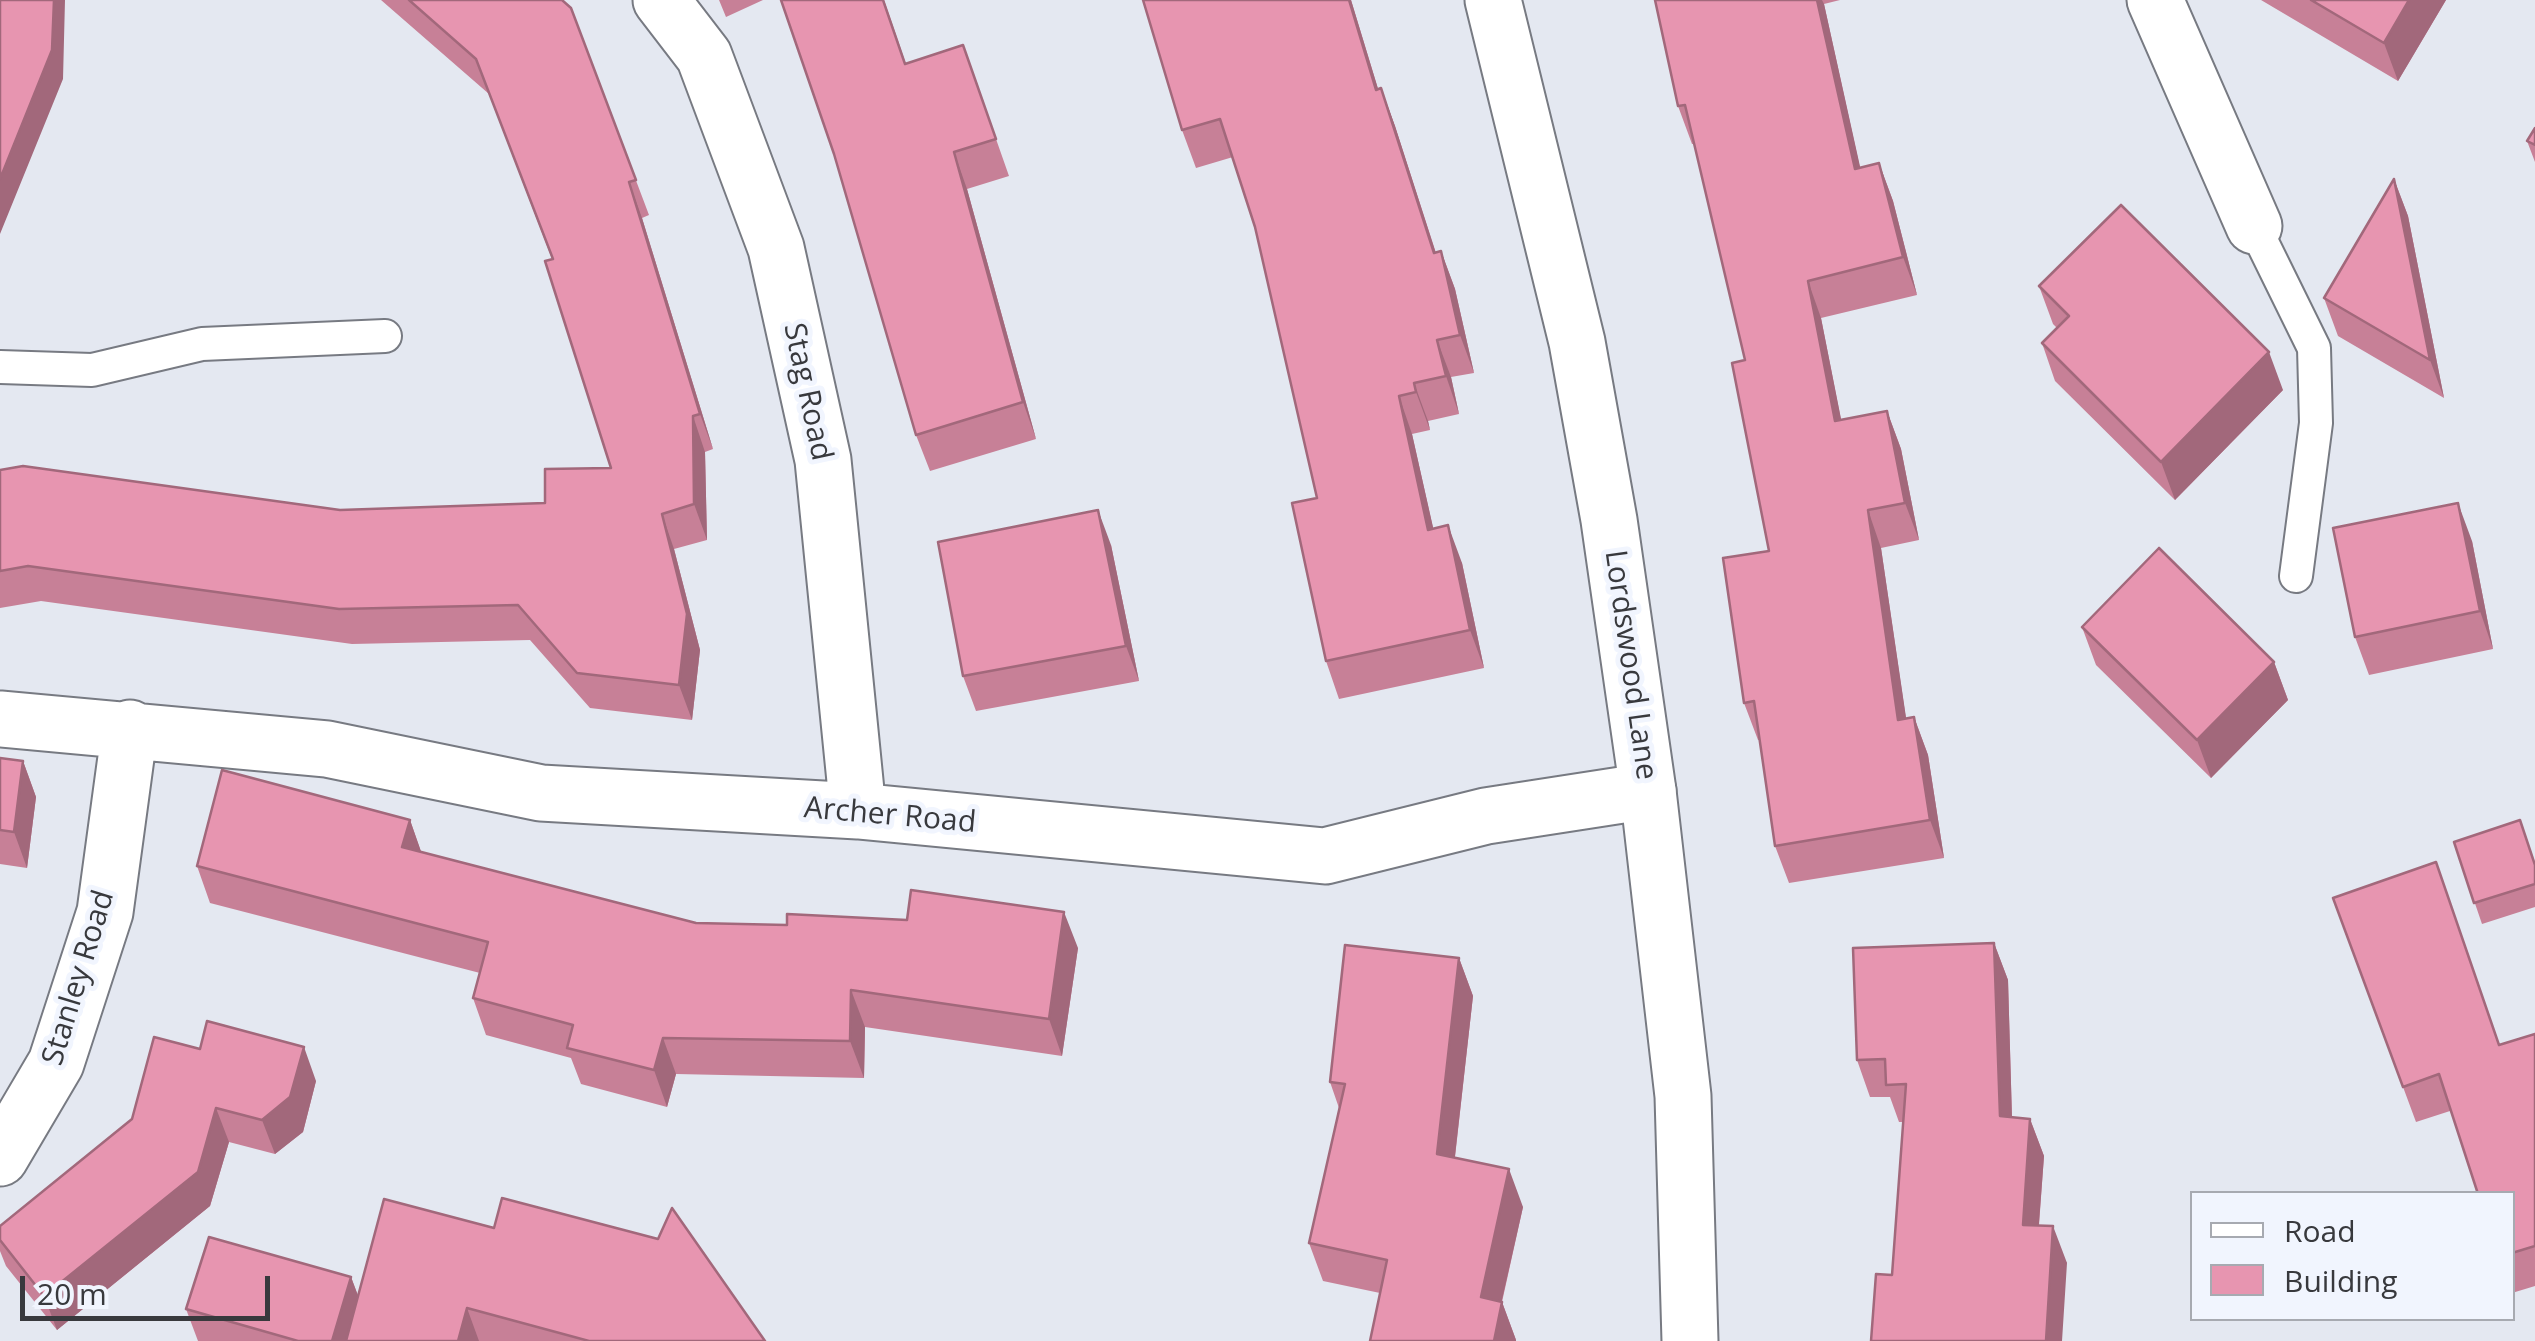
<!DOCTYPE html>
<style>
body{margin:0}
#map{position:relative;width:2535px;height:1341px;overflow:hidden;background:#e4e8f1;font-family:"Open Sans",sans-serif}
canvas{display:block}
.legend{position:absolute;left:2190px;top:1191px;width:325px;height:130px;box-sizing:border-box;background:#f1f5fe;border:2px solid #a7aab1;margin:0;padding:12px 18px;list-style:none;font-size:30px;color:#38393d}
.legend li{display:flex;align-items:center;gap:20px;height:50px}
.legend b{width:50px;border:2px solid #a7aab1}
.scale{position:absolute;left:20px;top:1276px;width:250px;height:45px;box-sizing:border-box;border:5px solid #38393d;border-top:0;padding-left:12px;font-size:30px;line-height:35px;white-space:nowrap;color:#38393d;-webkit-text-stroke:8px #f1f5fe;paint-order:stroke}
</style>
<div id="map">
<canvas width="2535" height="1341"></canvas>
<ul class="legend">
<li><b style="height:12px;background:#fff"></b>Road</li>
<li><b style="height:28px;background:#e795b0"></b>Building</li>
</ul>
<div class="scale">20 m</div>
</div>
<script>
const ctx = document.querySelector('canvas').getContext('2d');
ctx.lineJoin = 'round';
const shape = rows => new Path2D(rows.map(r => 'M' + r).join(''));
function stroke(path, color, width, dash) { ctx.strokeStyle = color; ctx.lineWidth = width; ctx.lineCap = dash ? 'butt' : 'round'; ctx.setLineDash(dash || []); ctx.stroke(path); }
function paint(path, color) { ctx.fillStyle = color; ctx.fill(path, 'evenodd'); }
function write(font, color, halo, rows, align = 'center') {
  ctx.font = font + ' "Open Sans",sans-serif'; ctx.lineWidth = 10; ctx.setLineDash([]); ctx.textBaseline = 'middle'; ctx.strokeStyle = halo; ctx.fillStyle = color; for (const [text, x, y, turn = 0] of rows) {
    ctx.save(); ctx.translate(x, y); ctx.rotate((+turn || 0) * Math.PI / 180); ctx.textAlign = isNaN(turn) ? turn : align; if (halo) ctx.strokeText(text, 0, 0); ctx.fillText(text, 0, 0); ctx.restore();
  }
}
const lane = shape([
 [2254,226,2314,348,2316,423,2296,576],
 [0,367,92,370,202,344,385,336]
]);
const street = shape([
 [661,0,704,56,776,248,823,460,858,811],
 [2155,0,2254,226],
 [0,719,327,749,541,793,858,811,1325,856,1486,816,1648,791],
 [0,1158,56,1063,105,912,130,728]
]);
const secondary = shape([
 [1493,0,1577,342,1609,520,1648,791,1683,1096,1690,1341]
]);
stroke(lane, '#777a82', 36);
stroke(street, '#777a82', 59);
stroke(secondary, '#777a82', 59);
stroke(lane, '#fff', 32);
stroke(street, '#fff', 55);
stroke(secondary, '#fff', 55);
paint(shape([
 [381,0,562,0,571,8,649,215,642,218,713,449,705,452,707,540,674,549,700,650,692,720,590,708,530,640,352,644,41,601,0,608,0,470,340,510,545,503,611,468,552,259,489,94],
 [719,0,763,0,726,17],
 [781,0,884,0,906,64,963,45,1009,176,967,189,1036,439,930,471,916,435,834,154],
 [1143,0,1351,0,1378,89,1381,88,1395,126,1436,253,1441,251,1455,289,1474,373,1451,377,1459,414,1428,421,1430,430,1412,434,1433,528,1462,563,1484,668,1339,699,1326,661,1317,498,1255,227,1233,157,1196,168,1182,130],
 [1655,0,1840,0,1824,4,1860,168,1879,163,1893,201,1917,295,1821,318,1841,420,1887,411,1901,449,1919,540,1881,548,1906,719,1914,717,1928,755,1944,858,1789,883,1775,846,1760,740,1758,740,1744,703,1769,551,1745,360,1694,144,1692,144,1678,106],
 [2261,0,2446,0,2398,81],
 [2535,128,2535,162,2527,141],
 [2394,179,2408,216,2444,398,2338,336,2324,298],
 [2039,286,2283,390,2175,500,2055,381,2042,343,2057,328,2053,324],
 [2472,541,2493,649,2369,675,2355,637],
 [1111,545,1139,681,976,711,963,676],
 [2082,627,2274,662,2288,700,2211,778,2096,665],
 [0,758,23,761,36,797,27,868,0,864],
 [410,820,421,852,696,923,1078,948,1062,1056,865,1027,864,1078,676,1074,667,1107,581,1084,571,1058,486,1035,473,998,480,973,210,903,197,866],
 [2454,842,2535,864,2535,907,2482,924],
 [2333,898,2500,1045,2535,1034,2535,1286,2512,1293,2512,1194,2450,1111,2416,1122],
 [1994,943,2008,980,2012,1117,2030,1119,2044,1156,2039,1225,2067,1263,1892,1275,1903,1122,1899,1122,1890,1097,1870,1097,1857,1060],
 [1459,958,1473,996,1455,1157,1523,1207,1502,1302,1516,1340,1380,1293,1323,1281,1309,1243,1339,1108,1330,1082],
 [200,1049,316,1081,303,1132,275,1154,229,1142,210,1206,57,1330,6,1266,0,1251,0,1226,132,1119],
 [351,1277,358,1296,765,1341,198,1341,186,1309]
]), '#c78097');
paint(shape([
 [54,0,65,0,63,79,0,234,0,179],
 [1349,0,1351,0,1390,128,1376,90],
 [1817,0,1822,0,1824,4,1869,207,1855,169],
 [2409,0,2446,0,2398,81,2384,43],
 [1381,88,1395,126,1448,291,1434,253],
 [954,152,967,189,1036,439,1023,402],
 [1879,163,1893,201,1917,295,1903,257],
 [2394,179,2408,216,2444,398,2430,360],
 [629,182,642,218,713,449,700,414],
 [1441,251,1455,289,1474,373,1460,335],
 [1808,281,1821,318,1849,459,1835,421],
 [1437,340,1451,377,1459,414,1446,376],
 [2269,352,2283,390,2175,500,2161,462],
 [1414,383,1428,421,1430,430,1416,392],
 [1399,396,1412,434,1442,567,1428,530],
 [1887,411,1901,449,1919,540,1905,503],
 [693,416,705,452,707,540,694,504],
 [2458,503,2472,541,2493,649,2480,611],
 [1098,510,1111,545,1139,681,1126,646],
 [1868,510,1881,548,1912,758,1898,720],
 [662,514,674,549,700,650,692,720,679,685],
 [1448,525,1462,563,1484,668,1470,630],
 [2274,662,2288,700,2211,778,2197,740],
 [1914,717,1928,755,1944,858,1930,820],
 [23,761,36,797,27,868,14,832],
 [410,820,423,857,402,847],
 [1064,912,1078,948,1062,1056,1049,1019],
 [1994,943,2008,980,2013,1154,2000,1116],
 [1459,958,1473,996,1451,1191,1437,1154],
 [851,990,865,1027,864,1078,850,1041],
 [663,1038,676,1074,667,1107,654,1070],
 [304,1047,316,1081,303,1132,275,1154,262,1120],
 [216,1108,229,1142,210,1206,57,1330,44,1296],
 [2030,1119,2044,1156,2036,1262,2023,1225],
 [1509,1169,1523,1207,1494,1335,1481,1297],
 [2053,1226,2067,1263,2062,1341,2046,1341],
 [351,1277,365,1314,357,1341,332,1341],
 [1502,1302,1516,1340,1516,1341,1494,1341],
 [467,1308,479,1341,458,1341]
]), '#a2687b');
const building = shape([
 [0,0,54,0,52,50,0,179,0,0],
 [409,0,562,0,571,8,636,180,629,182,700,414,693,416,694,504,662,514,687,614,679,685,577,673,518,605,339,609,28,566,0,571,0,470,23,466,340,510,545,503,545,469,611,468,545,261,553,259,476,59,409,0],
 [781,0,883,0,905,64,963,45,996,139,954,152,1023,402,916,435,834,154,781,0],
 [1143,0,1349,0,1376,90,1381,88,1434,253,1441,251,1460,335,1437,340,1446,376,1414,383,1416,392,1399,396,1428,530,1448,525,1470,630,1326,661,1292,503,1317,498,1255,227,1220,119,1182,130,1143,0],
 [1655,0,1817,0,1855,169,1879,163,1903,257,1808,281,1835,421,1887,411,1905,503,1868,510,1898,720,1914,717,1930,820,1775,846,1754,701,1744,703,1723,558,1769,551,1732,363,1745,360,1685,105,1678,106,1655,0],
 [2311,0,2409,0,2384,43,2311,0],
 [2535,128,2535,145,2527,141,2535,128],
 [2394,179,2430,360,2324,298,2394,179],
 [2121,205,2269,352,2161,462,2042,343,2069,316,2039,286,2121,205],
 [2458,503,2480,611,2355,637,2333,528,2458,503],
 [1098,510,1126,646,963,676,938,542,1098,510],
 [2159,548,2274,662,2197,740,2082,627,2159,548],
 [0,758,23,761,14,832,0,830,0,758],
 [222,770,410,820,402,847,696,923,787,925,787,914,907,920,911,890,1064,912,1049,1019,851,990,850,1041,663,1038,654,1070,567,1048,573,1025,473,998,488,942,197,866,222,770],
 [2520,820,2535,865,2535,884,2474,903,2454,842,2520,820],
 [2436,862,2499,1045,2535,1034,2535,1246,2512,1253,2512,1194,2478,1194,2439,1074,2403,1087,2333,898,2436,862],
 [1994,943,2000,1116,2030,1119,2023,1225,2053,1226,2046,1341,1871,1341,1876,1274,1892,1275,1906,1084,1886,1085,1885,1059,1857,1060,1853,948,1994,943],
 [1345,945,1459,958,1437,1154,1509,1169,1481,1297,1502,1302,1494,1341,1370,1341,1387,1260,1309,1243,1345,1084,1330,1082,1345,945],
 [207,1021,304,1047,290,1097,262,1120,216,1108,198,1172,44,1296,0,1240,0,1226,132,1119,154,1037,200,1049,207,1021],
 [502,1198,658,1239,672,1208,765,1341,589,1341,467,1308,458,1341,346,1341,384,1199,494,1228,502,1198],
 [209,1237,351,1277,332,1341,298,1341,186,1309,209,1237]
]);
paint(building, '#e795b0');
stroke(building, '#a2687b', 2.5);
write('30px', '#38393d', '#f1f5fe', [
 ["Stag Road",807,392,78],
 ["Lordswood Lane",1630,665,82],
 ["Archer Road",890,816,5],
 ["Stanley Road",79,978,-73]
]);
</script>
